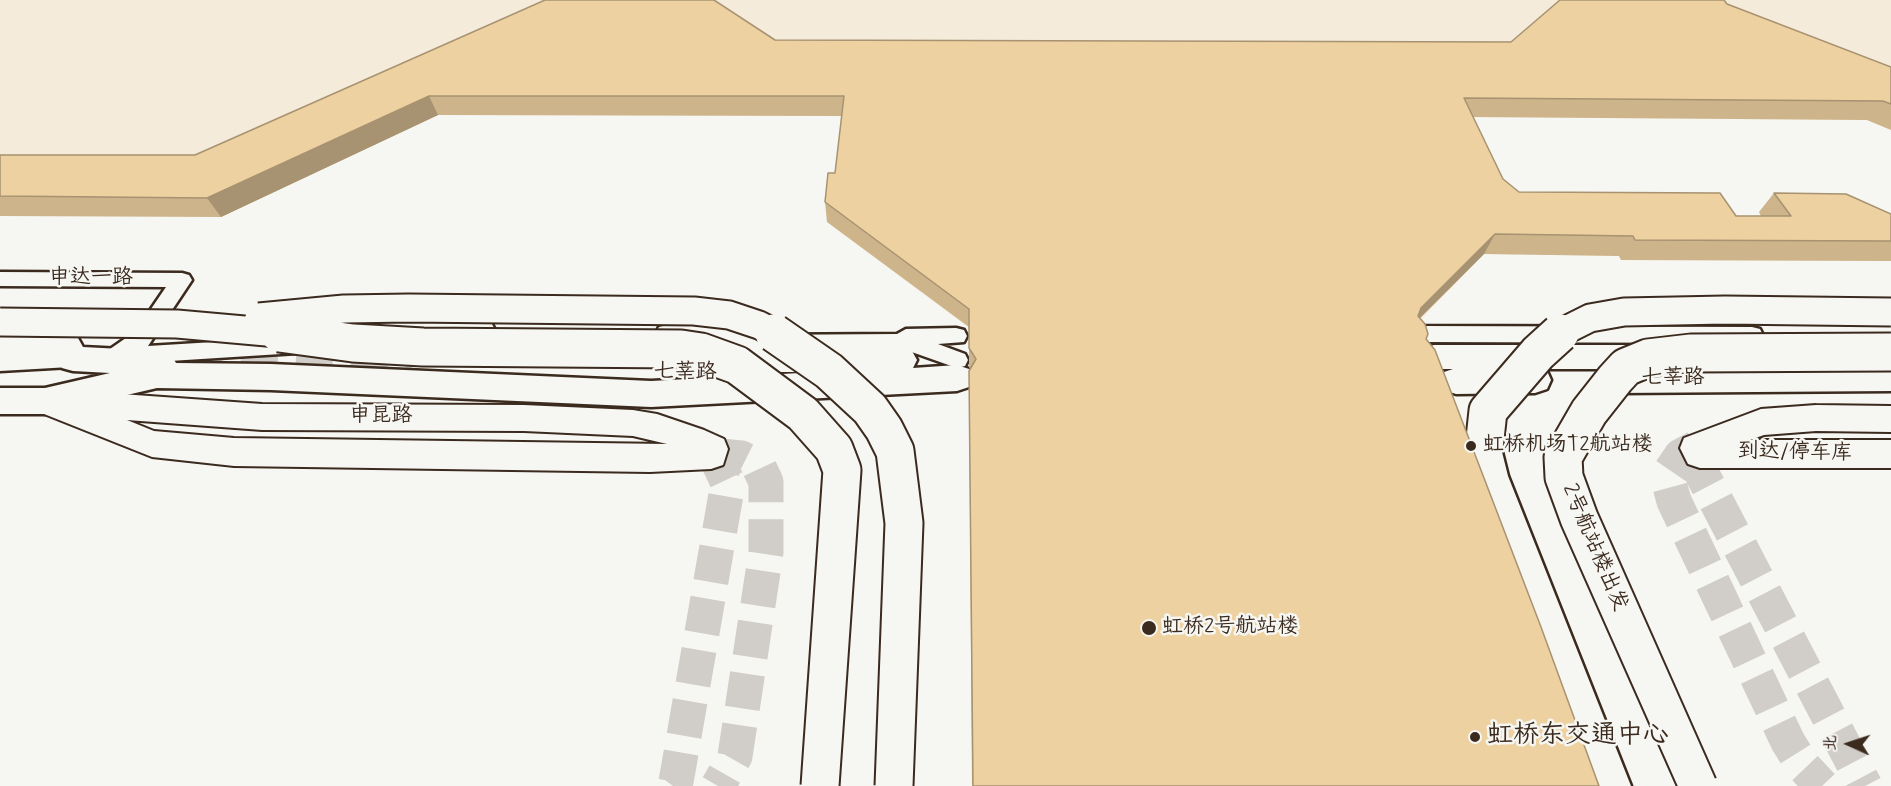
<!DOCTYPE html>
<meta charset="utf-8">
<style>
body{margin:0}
#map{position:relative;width:1891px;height:786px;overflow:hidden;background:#f6f6f2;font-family:Mynerve,"LXGW WenKai TC",sans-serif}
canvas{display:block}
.north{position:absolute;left:1819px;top:714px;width:60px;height:60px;-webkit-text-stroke:4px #f6f6f2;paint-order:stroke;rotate:273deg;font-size:16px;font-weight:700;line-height:24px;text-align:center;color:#3b2a1e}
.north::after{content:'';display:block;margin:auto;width:21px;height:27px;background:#3b2a1e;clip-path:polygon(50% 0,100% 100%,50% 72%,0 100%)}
</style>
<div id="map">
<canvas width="1891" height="786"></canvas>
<div class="north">北</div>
</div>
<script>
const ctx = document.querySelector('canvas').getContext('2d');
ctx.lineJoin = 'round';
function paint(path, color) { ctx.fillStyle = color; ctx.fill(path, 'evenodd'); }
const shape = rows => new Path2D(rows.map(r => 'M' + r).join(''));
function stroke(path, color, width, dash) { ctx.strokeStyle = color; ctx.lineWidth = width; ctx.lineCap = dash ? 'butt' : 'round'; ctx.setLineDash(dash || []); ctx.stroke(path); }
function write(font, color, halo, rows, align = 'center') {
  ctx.font = font + ' Mynerve,"LXGW WenKai TC",sans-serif'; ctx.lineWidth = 5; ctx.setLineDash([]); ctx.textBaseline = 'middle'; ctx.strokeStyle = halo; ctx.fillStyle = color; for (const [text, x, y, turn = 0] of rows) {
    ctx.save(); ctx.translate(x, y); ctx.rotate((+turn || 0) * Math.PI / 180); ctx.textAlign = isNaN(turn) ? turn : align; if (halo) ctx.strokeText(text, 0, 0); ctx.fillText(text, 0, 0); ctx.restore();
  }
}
paint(shape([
 [0,0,1891,0,1891,130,1867,120,1455,117,1492,198,1774,235,1759,212,1829,213,1891,242,1891,261,1621,260,1619,256,1484,254,972,786,969,328,827,222,830,192,837,192,846,116,438,115,221,217,0,191]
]), '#f4ebda');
stroke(shape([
 [1696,448,1681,456,1670,472,1669,483,1674,501,1788,742,1803,766,1822,786],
 [1699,454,1697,462,1702,474,1865,786],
 [711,455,741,458,759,467,766,482,766,552,735,756,718,786],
 [673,786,676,782,728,483,712,449]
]), '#d1cdc8', 35, [35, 17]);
stroke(shape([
 [186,354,412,368]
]), '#d1cdc8', 37, [37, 18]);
const street = shape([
 [0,272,182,273,189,275,192,280,148,346,297,337,305,339,308,345,305,351,297,353,138,363,129,359,118,363,110,361,107,355,110,349,136,331,166,287,0,286,0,272],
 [370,318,484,322,492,324,495,330,492,336,484,338,370,334,362,332,359,326,362,320,370,318],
 [667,325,713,325,752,335,897,334,906,329,956,328,964,330,967,336,964,342,938,344,965,354,968,360,965,366,957,368,906,350,752,351,713,341,667,341,659,339,656,333,659,327,667,325],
 [1421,326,1752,327,1760,329,1763,335,1760,341,1752,343,1421,342,1413,340,1410,334,1413,328,1421,326],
 [88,350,96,352,99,358,96,364,88,366,0,371,0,355,88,350]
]);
const secondary = shape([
 [45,388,67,396,79,391,262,404,524,405,633,410,657,414,704,430,724,439,728,449,723,465,711,469,650,472,234,466,152,457,34,410,29,401,34,392,45,388],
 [127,420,262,430,524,431,633,436,667,444,234,438,154,431,127,420],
 [1816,405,1891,406,1891,432,1816,431,1764,435,1750,440,1891,440,1891,468,1700,468,1688,464,1680,448,1684,438,1761,409,1816,405]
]);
const primary = shape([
 [0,334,67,335,78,338,83,347,160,351,171,354,176,363,271,364,651,381,819,372,716,372,705,369,700,360,705,351,716,348,901,348,912,351,917,360,913,368,957,365,969,369,973,378,969,387,957,391,651,407,271,390,157,388,45,414,0,414,0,388,45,388,110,373,73,371,62,368,57,359,0,358,0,334],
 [1434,345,1655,345,1666,348,1671,357,1666,366,1662,367,1891,365,1891,391,1617,393,1605,389,1601,380,1605,371,1611,369,1541,369,1547,371,1551,380,1547,389,1535,393,1456,394,1444,390,1440,381,1444,372,1453,369,1434,369,1423,366,1418,357,1423,348,1434,345]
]);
const highway = shape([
 [1484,434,1496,438,1501,448,1508,476,1631,786,1589,786,1472,476,1467,448,1472,438,1484,434]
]);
stroke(street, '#3b2a1e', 5);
stroke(secondary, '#3b2a1e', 4);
stroke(primary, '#3b2a1e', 5);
stroke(highway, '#3b2a1e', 5);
paint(street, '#f6f6f2');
paint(secondary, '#f6f6f2');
paint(primary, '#f6f6f2');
paint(highway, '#f6f6f2');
const highwayBridgeFar1 = shape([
 [259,317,344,309,409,308,694,311,729,315,759,325,777,334],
 [0,322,177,324,289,334],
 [1558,334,1590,318,1624,312,1725,310,1891,312]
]);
const highwayBridge = shape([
 [279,333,353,343,423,347,681,349,701,352,737,365,803,414,834,449,842,470,820,786],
 [774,333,829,371,870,409,884,429,895,451,904,523,894,786],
 [1484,448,1488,411,1538,353,1560,333],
 [1698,786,1579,518,1564,477,1563,457,1589,412,1615,379,1626,367,1648,358,1691,353,1891,352]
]);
stroke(highwayBridgeFar1, '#3b2a1e', 31, []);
stroke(highwayBridge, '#3b2a1e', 41, []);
stroke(highwayBridgeFar1, '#f6f6f2', 27);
stroke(highwayBridge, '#f6f6f2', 37);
paint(shape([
 [545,0,775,40,1511,42,1727,4,1891,67,1891,130,1867,120,1473,117,1503,179,1519,192,1736,216,1761,216,1759,212,1774,193,1891,214,1891,261,1621,260,1619,256,1484,254,1420,318,1426,339,1599,786,972,786,969,389,969,371,970,369,969,367,969,327,827,222,825,202,835,173,842,116,438,115,221,217,0,216,0,155,195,155]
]), '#cdb48a');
paint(shape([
 [429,96,438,115,221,217,207,198],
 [1495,234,1484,254,1411,327,1421,308]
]), '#a79271');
const building = shape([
 [545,0,714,0,775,40,1511,42,1560,0,1724,0,1727,4,1891,67,1891,104,1883,101,1464,98,1503,179,1519,192,1720,193,1736,216,1791,216,1774,193,1846,194,1891,214,1891,241,1635,240,1633,236,1495,234,1421,308,1418,316,1425,324,1428,334,1426,339,1435,350,1541,627,1599,786,973,786,969,371,976,359,969,348,969,309,825,202,828,173,835,173,844,96,429,96,207,198,0,196,0,155,195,155,545,0]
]);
paint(building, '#eed1a1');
stroke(building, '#a79271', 1.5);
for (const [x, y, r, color] of [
 [1471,446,6,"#3b2a1e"],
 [1149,628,8,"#3b2a1e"],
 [1475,737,6,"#3b2a1e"]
]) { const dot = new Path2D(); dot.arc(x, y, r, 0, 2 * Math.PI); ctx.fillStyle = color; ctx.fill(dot); stroke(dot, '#f6f6f2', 2); }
write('21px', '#3b2a1e', '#f6f6f2', [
 ["申达一路",91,279],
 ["七莘路",685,373,1],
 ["七莘路",1673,379],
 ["申昆路",381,417],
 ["到达/停车库",1795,453,1],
 ["2号航站楼出发",1594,548,67]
]);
write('21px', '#3b2a1e', '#f6f6f2', [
 ["虹桥机场T2航站楼",1483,446],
 ["虹桥2号航站楼",1162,628]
], 'left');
write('26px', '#3b2a1e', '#f6f6f2', [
 ["虹桥东交通中心",1487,737]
], 'left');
</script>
